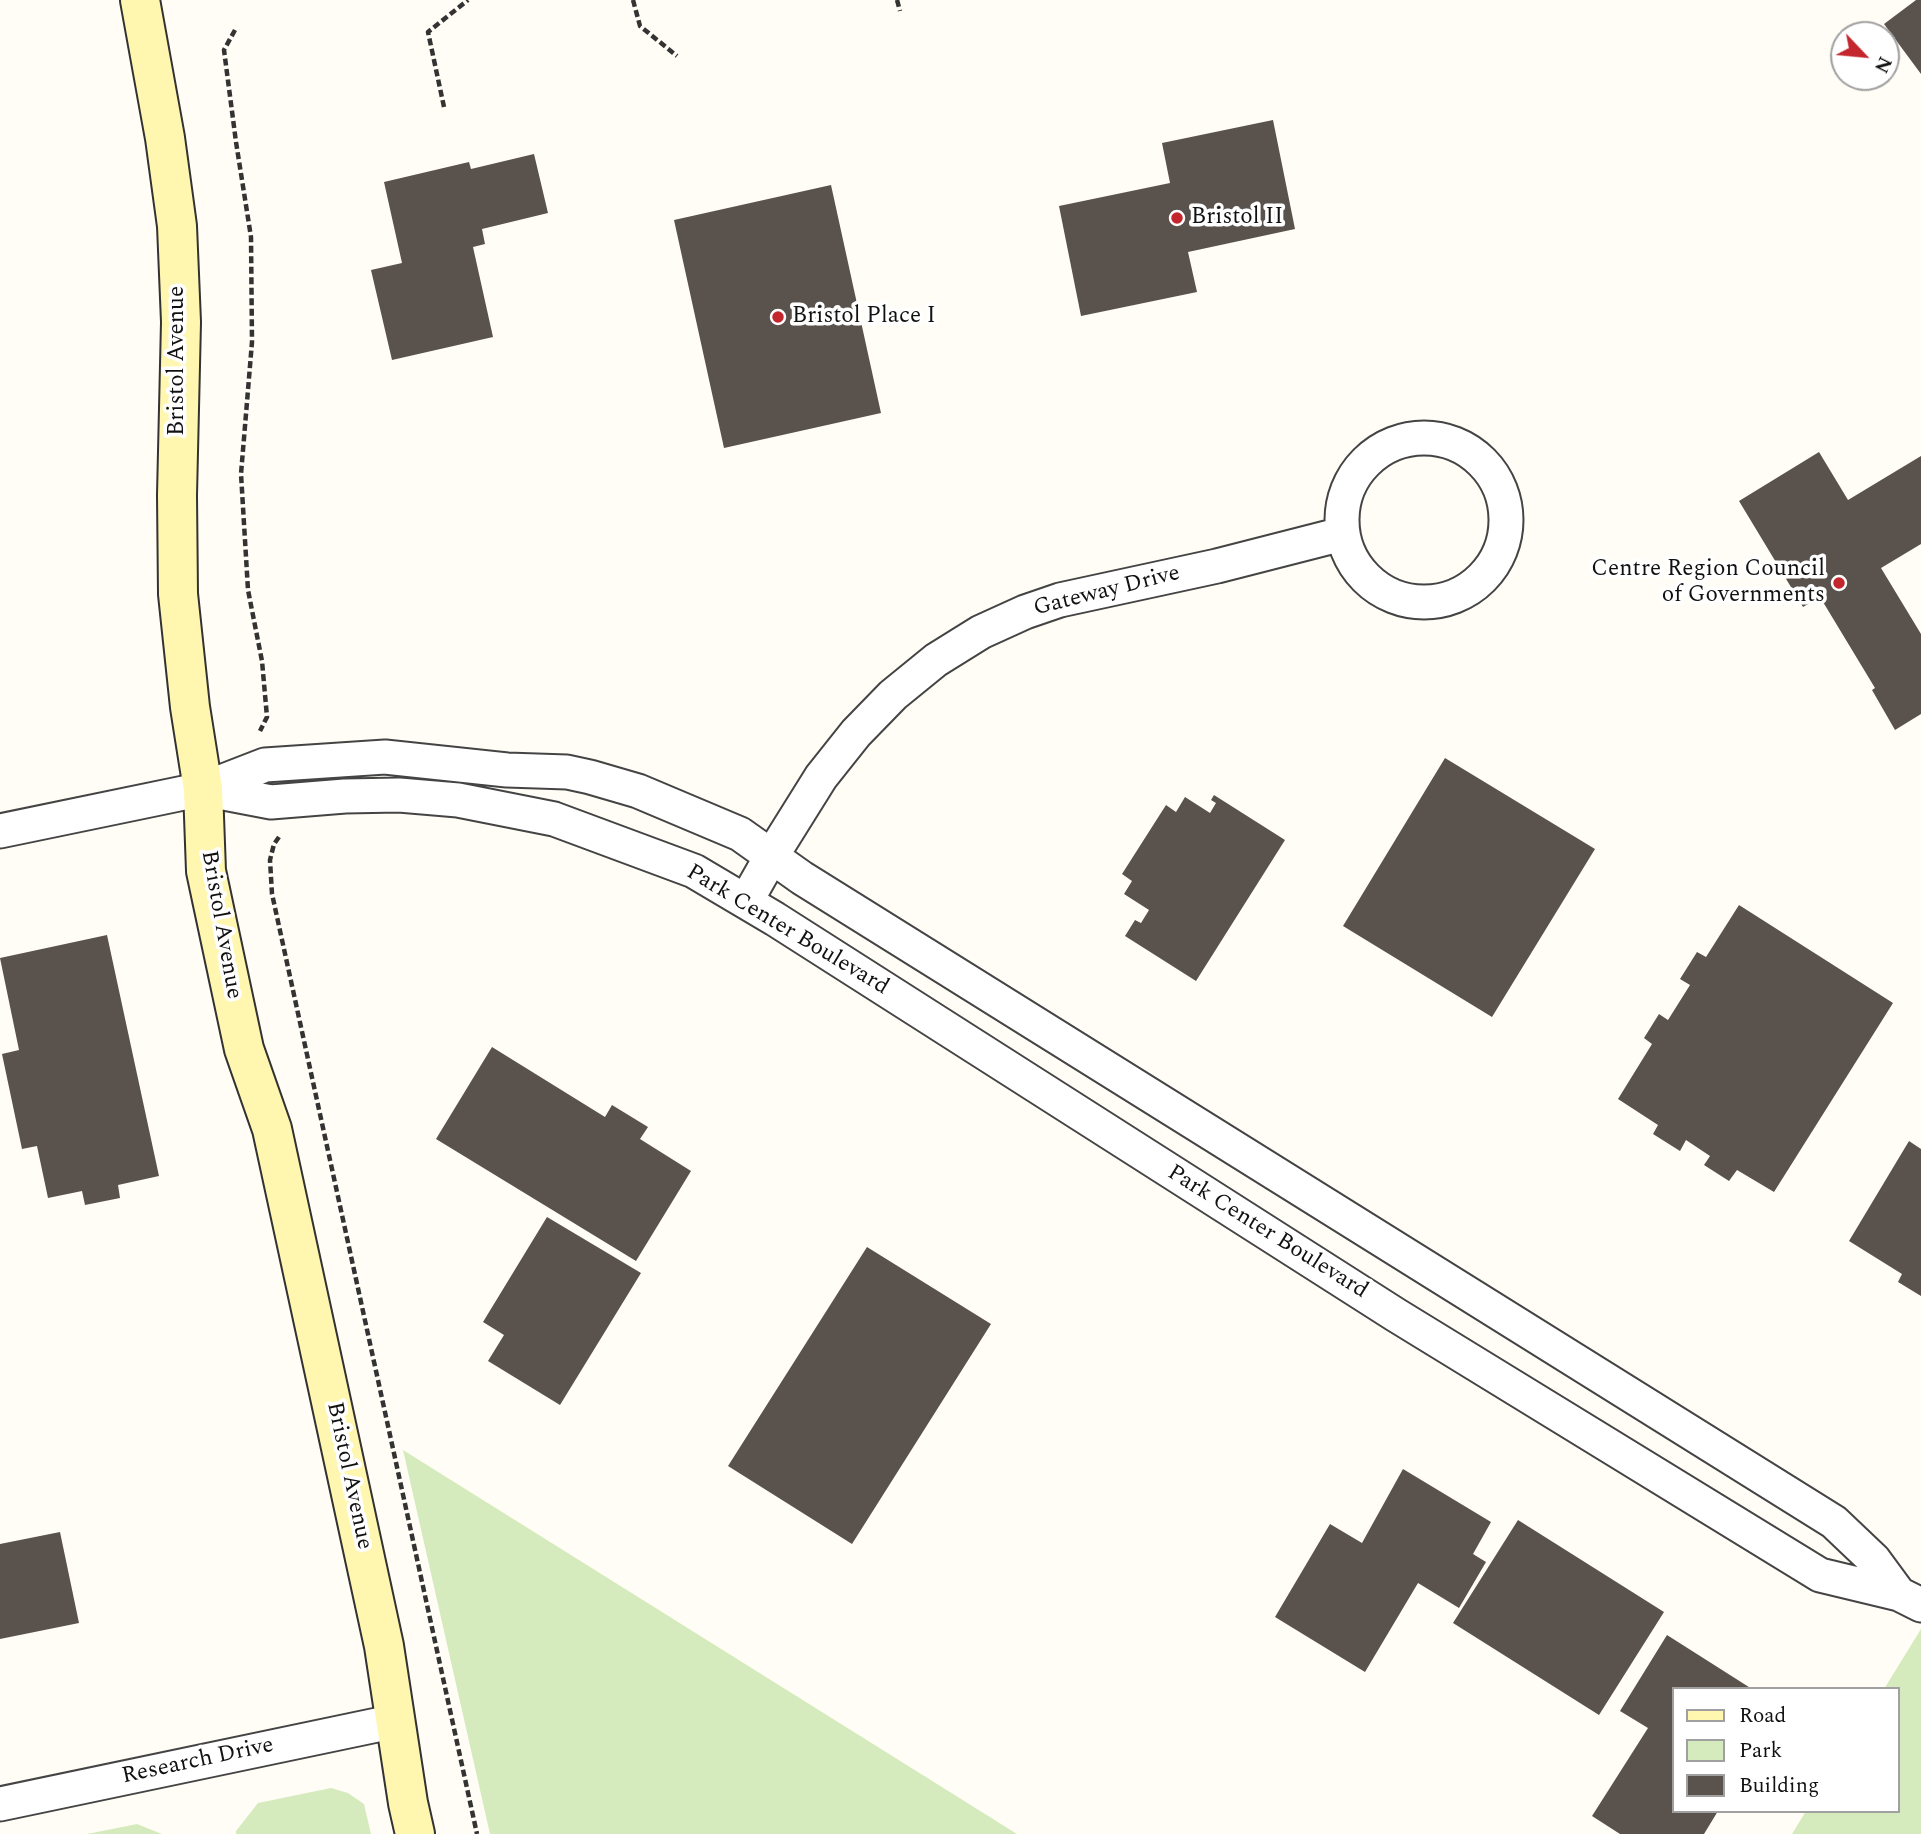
<!DOCTYPE html>
<style>
body{margin:0}
#map{position:relative;width:1921px;height:1834px;overflow:hidden;background:#fffdf5;font-family:Spectral,serif}
canvas{display:block}
.legend{position:absolute;left:1672px;top:1687px;width:228px;height:126px;box-sizing:border-box;background:#fff;border:2px solid #a0a0a0;margin:0;padding:9px 12px;list-style:none;font-size:21px;color:#111}
.legend li{display:flex;align-items:center;gap:14px;height:35px}
.legend b{width:35px;border:2px solid #a0a0a0}
.north{position:absolute;left:1830px;top:21px;width:70px;height:70px;box-sizing:border-box;background:#fff;border:2px solid #a0a0a0;border-radius:50%;rotate:116deg;font-size:19px;font-weight:700;line-height:28px;text-align:center;color:#111}
.north::after{content:'';display:block;margin:auto;width:24px;height:32px;background:#c4262e;clip-path:polygon(50% 0,100% 100%,50% 72%,0 100%)}
</style>
<div id="map">
<canvas width="1921" height="1834"></canvas>
<ul class="legend">
<li><b style="height:9px;background:#fff6b0"></b>Road</li>
<li><b style="height:19px;background:#d5ebbd"></b>Park</li>
<li><b style="height:19px;background:#5a524d"></b>Building</li>
</ul>
<div class="north">N</div>
</div>
<script>
const ctx = document.querySelector('canvas').getContext('2d');
ctx.lineJoin = 'round';
function paint(path, color) { ctx.fillStyle = color; ctx.fill(path, 'evenodd'); }
const shape = rows => new Path2D(rows.map(r => 'M' + r).join(''));
function stroke(path, color, width, dash) { ctx.strokeStyle = color; ctx.lineWidth = width; ctx.lineCap = dash ? 'butt' : 'round'; ctx.setLineDash(dash || []); ctx.stroke(path); }
function write(font, color, halo, rows, align = 'center') {
  ctx.font = font + ' Spectral,serif'; ctx.lineWidth = 7; ctx.setLineDash([]); ctx.textBaseline = 'middle'; ctx.strokeStyle = halo; ctx.fillStyle = color; for (const [text, x, y, turn = 0] of rows) {
    ctx.save(); ctx.translate(x, y); ctx.rotate((+turn || 0) * Math.PI / 180); ctx.textAlign = isNaN(turn) ? turn : align; if (halo) ctx.strokeText(text, 0, 0); ctx.fillText(text, 0, 0); ctx.restore();
  }
}
paint(shape([
 [403,1450,1017,1834,1018,1834,490,1834],
 [1921,1629,1921,1834,1792,1834,1806,1811,1898,1811,1898,1689,1884,1689],
 [331,1788,348,1793,364,1804,371,1834,236,1834,236,1831,258,1803],
 [137,1824,162,1834,87,1834]
]), '#d5ebbd');
paint(shape([
 [1916,0,1921,0,1921,74,1884,24],
 [1273,120,1295,229,1188,252,1197,292,1081,316,1059,206,1170,183,1162,143],
 [534,154,548,213,482,229,485,244,473,247,493,337,392,360,371,270,402,263,384,182,469,162,471,169],
 [831,185,881,413,724,448,674,220],
 [1819,452,1848,500,1921,456,1921,544,1881,568,1921,634,1921,714,1895,730,1872,690,1875,688,1820,597,1803,607,1739,501],
 [1445,758,1595,849,1492,1017,1343,926],
 [1214,795,1285,840,1196,981,1125,936,1135,920,1141,923,1149,910,1124,894,1132,881,1122,874,1166,805,1176,812,1185,797,1210,813,1216,803,1211,800],
 [1739,905,1893,1003,1774,1192,1737,1170,1729,1181,1704,1165,1710,1156,1686,1140,1680,1151,1653,1134,1658,1125,1618,1099,1652,1044,1644,1038,1659,1014,1668,1020,1690,985,1680,979,1697,952,1706,957],
 [107,935,159,1176,118,1185,120,1198,85,1205,82,1191,48,1198,37,1146,22,1149,2,1054,19,1050,0,958],
 [492,1047,605,1117,612,1105,648,1127,640,1139,691,1171,636,1261,436,1139],
 [1909,1141,1921,1149,1921,1296,1898,1282,1902,1274,1849,1241],
 [547,1217,641,1273,560,1405,488,1361,504,1335,483,1322],
 [867,1247,991,1324,852,1544,728,1466],
 [1403,1469,1491,1522,1473,1554,1486,1562,1459,1608,1418,1583,1365,1672,1275,1617,1330,1524,1362,1543],
 [1518,1520,1664,1612,1599,1715,1453,1623],
 [60,1532,79,1623,0,1639,0,1544],
 [1667,1635,1752,1689,1674,1689,1674,1811,1718,1811,1704,1834,1620,1834,1592,1816,1648,1728,1620,1711]
]), '#5a524d');
const street = shape([
 '1342 520a82 82 0 1 1 164 0a82 82 0 1 1-164 0Z',
 [203,789,271,802,345,796,399,795,458,800,554,819,694,871,775,919,1396,1315,1820,1575,1899,1594,1921,1605],
 [0,831,203,789,265,765,385,757,507,770,567,772,590,777,638,791,740,834,802,878,1834,1522,1874,1560,1899,1594],
 [746,901,771,857,821,777,856,733,893,695,936,660,981,632,1025,612,1060,600,1217,566,1342,534],
 [0,1804,396,1721]
]);
const secondary = shape([
 [140,0,165,138,177,226,181,322,177,495,178,594,190,707,203,789,206,871,244,1049,272,1129,384,1646,408,1803,415,1834]
]);
stroke(street, '#444', 37);
stroke(secondary, '#333', 42);
stroke(shape([
 [633,0,640,26,677,56],
 [897,0,900,11],
 [235,30,224,50,236,142,251,237,252,342,241,474,248,590,262,661,267,717,260,731],
 [444,107,428,32,468,0],
 [279,837,274,844,270,860,272,894,477,1834]
]), '#333', 4.5, [7, 3.5]);
stroke(street, '#fff', 33);
stroke(secondary, '#fff6b0', 38);
for (const [x, y, r, color] of [
 [1177,218,7,"#c4262e"],
 [778,317,7,"#c4262e"],
 [1839,583,7,"#c4262e"]
]) { const dot = new Path2D(); dot.arc(x, y, r, 0, 2 * Math.PI); ctx.fillStyle = color; ctx.fill(dot); stroke(dot, '#fff', 2.5); }
write('23px', '#111', '#fff', [
 ["Bristol II",1191,218],
 ["Bristol Place I",792,317],
 ["Centre Region Council",1825,570,"right"],
 ["of Governments",1825,596,"right"]
], 'left');
write('23px', '#111', '#fff', [
 ["Bristol Avenue",178,361,-90],
 ["Gateway Drive",1107,592,-14],
 ["Bristol Avenue",220,925,80],
 ["Park Center Boulevard",787,931,31],
 ["Park Center Boulevard",1267,1233,32],
 ["Bristol Avenue",348,1476,78],
 ["Research Drive",198,1762,-12]
]);
</script>
